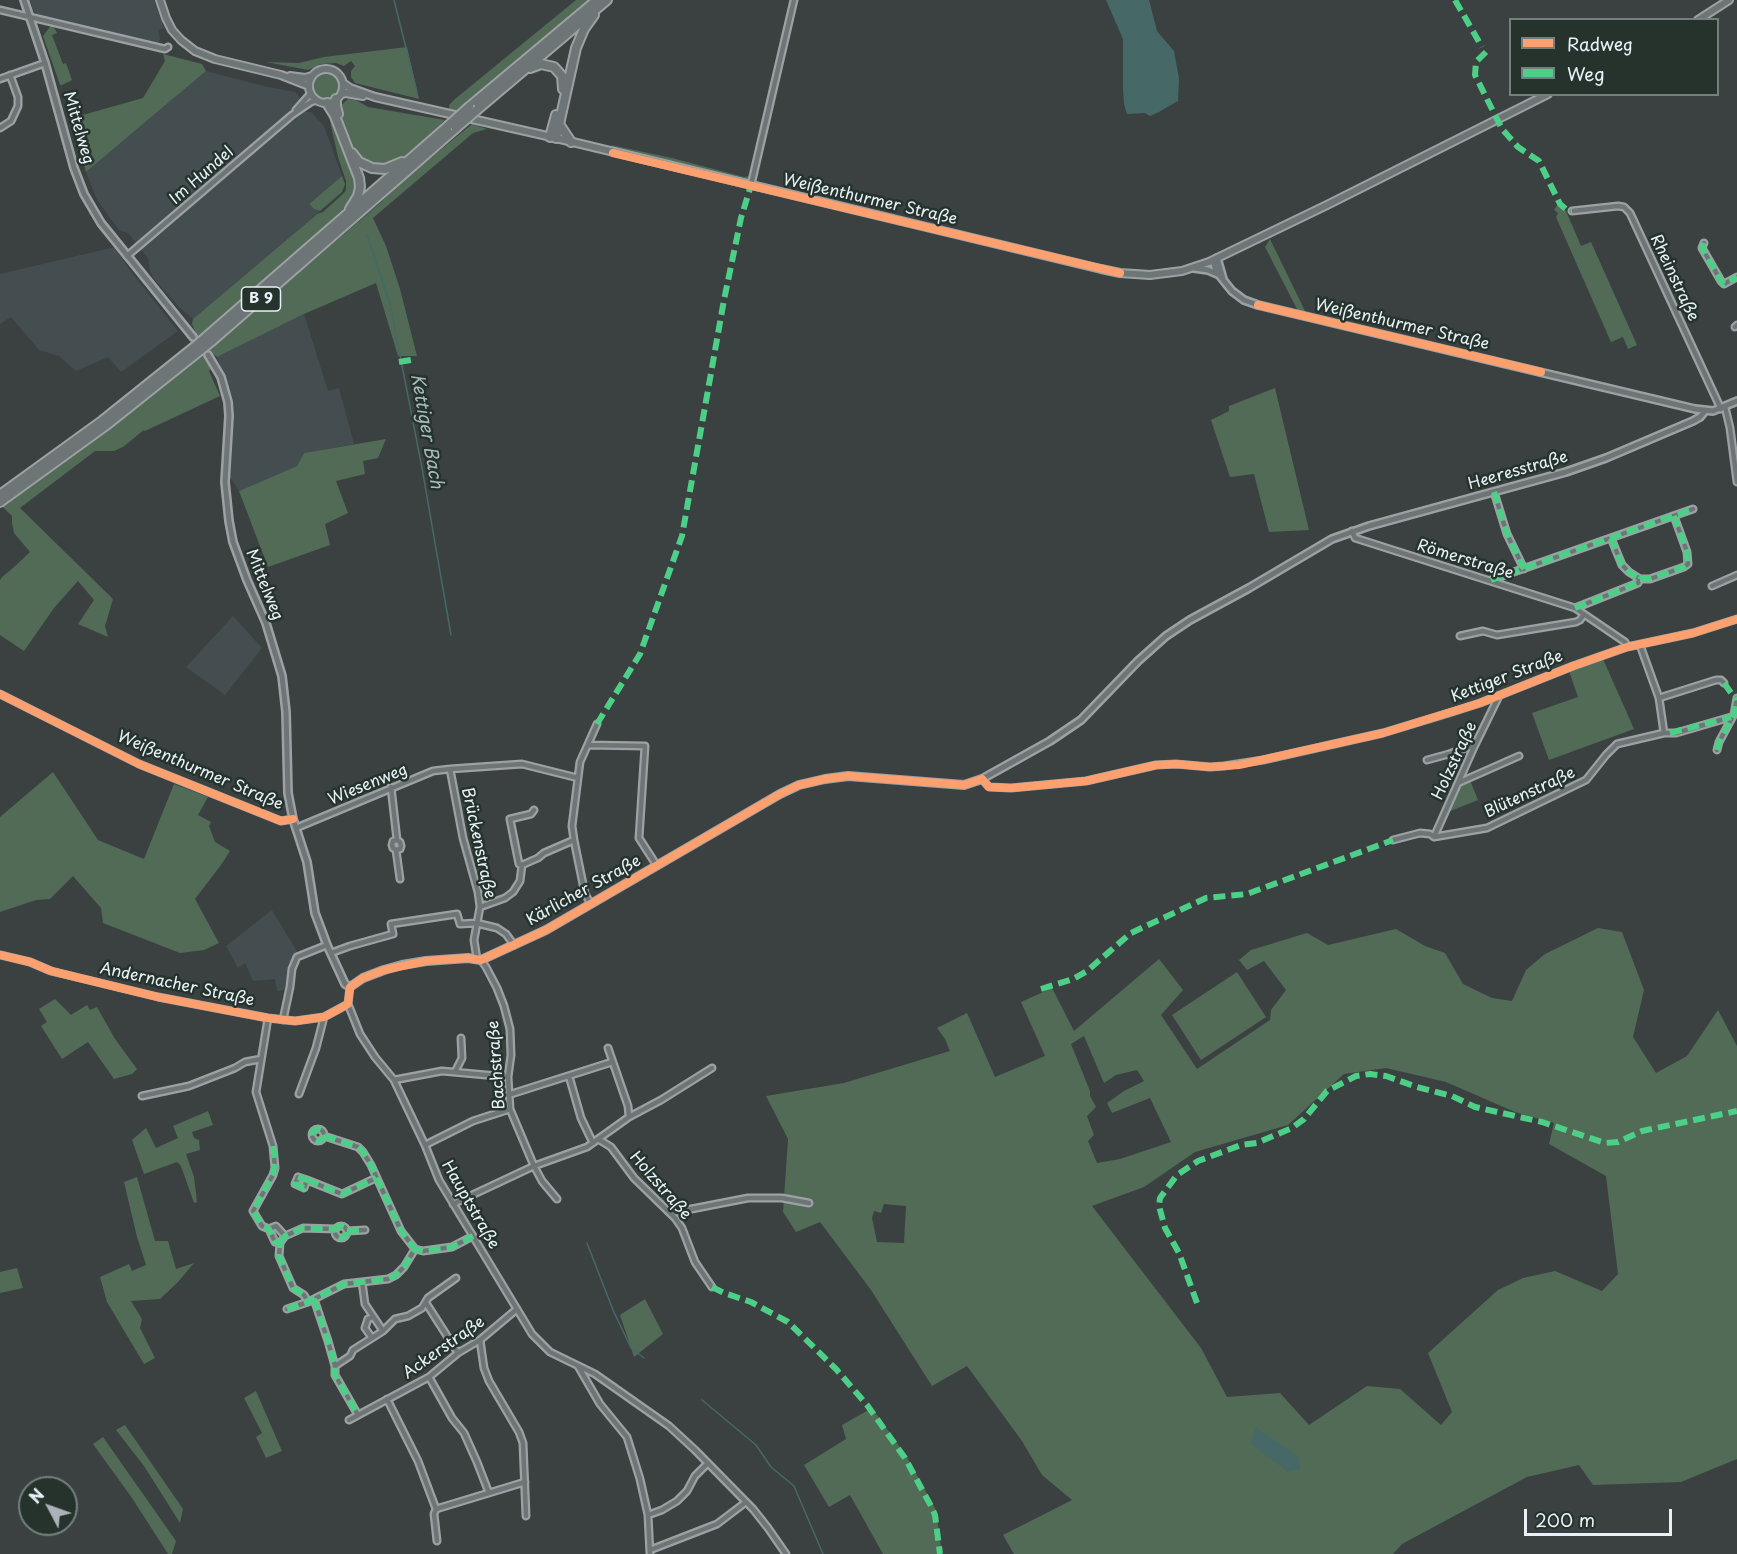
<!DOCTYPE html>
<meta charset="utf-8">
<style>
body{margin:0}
#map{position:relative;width:1737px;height:1554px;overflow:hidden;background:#3b4141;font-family:"Playpen Sans",sans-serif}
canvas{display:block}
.legend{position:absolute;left:1509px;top:18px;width:210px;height:78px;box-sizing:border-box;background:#26332d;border:2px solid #747f7e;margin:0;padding:8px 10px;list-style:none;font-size:18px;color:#e8f1f8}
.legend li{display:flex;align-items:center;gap:12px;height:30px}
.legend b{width:30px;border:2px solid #747f7e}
.north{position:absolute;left:18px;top:1476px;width:60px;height:60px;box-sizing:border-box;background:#26332d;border:2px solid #747f7e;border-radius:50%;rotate:311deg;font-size:16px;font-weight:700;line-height:24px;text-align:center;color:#e8f1f8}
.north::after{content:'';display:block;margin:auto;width:21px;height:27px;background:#abb3b8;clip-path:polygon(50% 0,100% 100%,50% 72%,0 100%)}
.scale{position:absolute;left:1524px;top:1509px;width:148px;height:27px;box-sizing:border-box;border:3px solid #e8f1f8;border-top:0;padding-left:8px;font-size:18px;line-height:21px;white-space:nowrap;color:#e8f1f8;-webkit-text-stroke:4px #26332d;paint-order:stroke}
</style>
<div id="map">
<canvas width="1737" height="1554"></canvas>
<ul class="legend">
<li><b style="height:8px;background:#fca06f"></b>Radweg</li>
<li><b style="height:8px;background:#4dcf88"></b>Weg</li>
</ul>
<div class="north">N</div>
<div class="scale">200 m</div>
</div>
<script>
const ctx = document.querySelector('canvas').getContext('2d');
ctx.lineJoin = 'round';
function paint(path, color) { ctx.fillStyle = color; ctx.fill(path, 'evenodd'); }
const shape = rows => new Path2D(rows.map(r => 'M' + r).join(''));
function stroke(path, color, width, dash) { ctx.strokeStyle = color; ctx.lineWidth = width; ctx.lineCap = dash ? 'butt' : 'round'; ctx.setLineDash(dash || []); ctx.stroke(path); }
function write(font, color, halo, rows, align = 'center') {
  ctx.font = font + ' "Playpen Sans",sans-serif'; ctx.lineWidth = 5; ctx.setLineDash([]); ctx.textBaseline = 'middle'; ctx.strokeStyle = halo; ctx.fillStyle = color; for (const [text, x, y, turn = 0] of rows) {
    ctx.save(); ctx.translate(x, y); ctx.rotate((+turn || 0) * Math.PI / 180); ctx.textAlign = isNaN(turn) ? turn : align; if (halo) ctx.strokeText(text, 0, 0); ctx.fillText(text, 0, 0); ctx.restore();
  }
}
paint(shape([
 [30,0,154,0,164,28,158,30,160,38,159,44,38,16,33,10],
 [206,71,268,87,296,92,302,101,291,113,294,117,301,112,311,112,324,126,342,176,309,204,314,209,320,211,193,319,180,308,153,278,150,271,148,258,128,233,119,230,97,200,86,172],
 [115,247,129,269,178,331,121,372,108,357,76,371,59,356,39,350,11,317,0,324,0,274],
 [304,314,328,391,339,388,354,444,304,453,297,466,239,491,228,474,232,401,217,357],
 [233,616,262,648,225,695,186,667],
 [272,910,298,953,295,955,290,967,287,990,277,991,275,979,253,981,245,963,238,968,226,946]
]), '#444d50');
paint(shape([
 [576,0,590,0,482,91,453,113,449,112,449,105,455,99],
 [52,24,57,33,52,35,63,64,66,63,72,80,62,85,60,85,43,36],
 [407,47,419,99,355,83,351,77,351,71,355,66,351,61,344,66,336,63,321,64,308,70,266,62,299,63,324,57],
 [163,54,202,64,206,71,86,172,72,118,143,98,165,61],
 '311 86a15 15 0 1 1 30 0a15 15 0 1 1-30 0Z',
 [348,99,356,100,368,107,445,120,441,124,442,124,401,159,380,167,362,162,353,150,338,108],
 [330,110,355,174,356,192,350,203,272,274,198,338,192,324,193,319,317,214,323,212,344,193,346,190,346,181,338,157,328,112],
 [472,124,487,129,473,133,373,218,386,246,400,289,417,356,398,356,376,283,304,314,217,357,208,350,378,205,405,179],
 [611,145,672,158,744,177,750,176,749,179,745,181,615,150],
 [342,176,345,184,342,192,320,211,314,209,309,204],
 [1558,204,1566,211,1581,246,1591,242,1637,345,1628,349,1623,337,1611,342,1556,217,1558,213,1554,210],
 [1270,239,1306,313,1298,311,1265,247],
 [203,353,213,367,209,371,220,396,145,431,144,430,123,447,114,451,95,451,20,508,113,599,105,626,108,637,78,624,94,600,78,581,54,608,24,651,0,635,0,580,2,577,13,568,30,552,14,533,12,523,12,516,1,505,108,429],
 [1275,388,1309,530,1269,532,1254,474,1230,477,1211,420,1229,411,1229,406],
 [386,439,378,458,363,461,365,474,336,481,348,513,325,524,330,545,268,567,239,491,297,466,304,453],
 [1603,659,1634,729,1549,760,1532,713,1578,697,1569,671],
 [53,772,98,840,144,859,174,784,208,797,198,815,211,822,209,826,215,842,230,851,221,865,195,899,219,943,204,950,180,953,103,923,101,908,73,876,50,899,36,900,0,912,0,817],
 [1470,780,1478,800,1448,812,1458,789,1461,785],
 [1598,928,1622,932,1644,990,1633,1037,1656,1073,1687,1056,1718,1010,1737,1046,1737,1459,1681,1482,1593,1485,1579,1465,1527,1477,1402,1544,1393,1554,1014,1554,1003,1535,1072,1500,1042,1475,1022,1441,967,1366,932,1386,871,1290,820,1222,796,1232,783,1212,788,1139,766,1096,844,1083,950,1051,945,1039,937,1028,967,1013,995,1077,1045,1056,1021,1002,1052,988,1074,1031,1159,959,1183,990,1161,1015,1197,1069,1270,1020,1271,1010,1286,990,1264,961,1247,970,1239,960,1251,950,1307,933,1328,945,1396,929,1425,946,1445,953,1463,984,1492,998,1512,1001,1526,970,1545,954],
 [1084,1036,1104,1083,1116,1075,1137,1070,1144,1081,1124,1091,1107,1103,1112,1113,1150,1098,1171,1142,1120,1159,1097,1163,1088,1141,1094,1135,1087,1116,1096,1107,1090,1096,1090,1091,1071,1044],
 [1386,1068,1446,1082,1515,1112,1554,1123,1549,1144,1606,1176,1618,1274,1602,1291,1555,1271,1523,1278,1498,1290,1428,1353,1452,1412,1441,1425,1400,1389,1367,1386,1309,1425,1280,1393,1227,1397,1201,1348,1092,1206,1144,1187,1195,1152,1288,1125,1344,1074],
 [884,1204,906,1206,904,1243,877,1242,872,1218,874,1211,881,1213],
 [1237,972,1266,1017,1201,1060,1172,1015],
 [55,999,71,1015,87,1005,90,1010,97,1007,115,1039,137,1069,132,1074,114,1079,88,1042,62,1059,41,1026,47,1022,39,1009],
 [208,1111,213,1125,192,1132,194,1138,199,1140,200,1150,186,1154,194,1177,197,1202,194,1203,181,1166,177,1162,144,1174,132,1140,146,1128,156,1148,178,1138,173,1126],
 [137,1177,155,1241,168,1241,176,1269,194,1263,178,1282,160,1299,131,1301,142,1319,140,1328,155,1358,144,1364,107,1302,100,1277,129,1264,132,1271,146,1265,137,1237,124,1182],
 [17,1268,23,1288,0,1293,0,1272],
 [645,1299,663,1334,634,1357,620,1315],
 [256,1391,282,1451,266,1458,256,1437,262,1433,244,1398],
 [872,1408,907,1457,936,1510,942,1554,883,1554,850,1495,829,1507,804,1465,846,1439,842,1425],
 [125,1425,183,1509,180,1523,144,1466,116,1430],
 [103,1437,176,1541,172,1554,168,1554,132,1498,93,1444]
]), '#516b57');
paint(shape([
 [1106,0,1149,0,1157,31,1174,51,1179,78,1178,101,1159,112,1150,116,1145,113,1127,114,1124,104,1123,88,1123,39],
 [1256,1427,1299,1458,1300,1469,1288,1472,1251,1444]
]), '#466866');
stroke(shape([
 [394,0,417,92],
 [367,235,390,304,422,468,451,635],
 [587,1243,613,1310,631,1348,644,1358],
 [702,1400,756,1445,771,1467,794,1486,823,1554]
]), '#466866', 1.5);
const minor = shape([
 [0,10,165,49,168,47],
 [0,79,45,63],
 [296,110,311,93],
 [0,128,11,121,18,106,18,97,10,75],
 [751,185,794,0],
 [1572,211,1618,206,1624,207,1630,213,1721,409],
 [1704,243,1702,248,1721,281,1724,284,1737,277],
 [127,256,292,115,311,102,317,100],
 [1735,327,1737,325],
 [1725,407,1730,428,1737,482],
 [1494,492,1507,534,1524,569],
 [1352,531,1355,538,1575,608,1625,642,1627,647],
 [1611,538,1622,565,1629,572,1640,579],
 [1491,580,1693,509],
 [1712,586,1737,575],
 [1575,608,1638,583,1640,579,1650,579,1684,567,1688,564,1687,552,1674,516],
 [1460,636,1483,631,1497,635,1576,622,1580,620,1584,614],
 [1640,645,1659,698,1664,733],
 [0,694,139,764,281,821,293,819],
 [1659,698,1716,680,1721,680,1724,683],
 [588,745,645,746,639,838,657,866],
 [1717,750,1719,742,1734,714,1737,698],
 [1427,760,1449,754,1468,747,1474,747],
 [450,769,463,838,478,892,480,907,474,940,477,959],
 [982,779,989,787,1011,788,1086,781,1156,765,1176,764,1210,767,1224,766,1263,760,1383,733,1452,712,1480,703,1573,666,1627,647,1693,633,1737,619],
 [1458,783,1519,756],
 [391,787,397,840],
 [534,810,531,814,510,819,519,864,522,865,538,858,544,853,574,840],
 [296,828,433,771,450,769,522,764,578,778],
 [1434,837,1474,747,1499,696],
 [1393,840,1420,833,1430,834,1434,837,1487,828,1586,780,1606,755,1617,744,1664,733,1676,733,1731,717],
 [396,850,400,849,401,846,400,842,397,840,393,841,392,845,393,848,396,850,400,879],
 [591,904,585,894,574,840,572,826,580,762,597,724],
 [480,907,505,898,513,892,520,881,522,865],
 [331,953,350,946,393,934,391,924,457,914,460,924,476,923,497,928,506,934,514,945],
 [0,955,30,962,51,971,158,997,268,1018,295,1021,324,1017,348,1004],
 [481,960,486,967,497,988,504,1006,510,1029,511,1055,508,1077,510,1109,534,1166,542,1181,557,1199],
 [350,987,348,1004,360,1034,375,1057,394,1080,425,1145,439,1180,532,1334,550,1352,595,1374,669,1426,695,1450,753,1509,768,1528,786,1554],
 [268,1018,256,1092,273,1146,275,1168,273,1175,253,1211,262,1226,269,1229,275,1242,280,1243,279,1256,293,1288,304,1295,308,1302],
 [283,1020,290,987,292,969,297,957,327,945],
 [608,1048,628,1106,629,1117],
 [455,1072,462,1058,461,1038],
 [569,1076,581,1118,593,1143],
 [394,1080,442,1071,508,1077],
 [299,1094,316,1048,324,1017],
 [508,1095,612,1062],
 [142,1096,189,1086,235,1068,245,1062,261,1059],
 '312 1135a6 6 0 1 1 12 0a6 6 0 1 1-12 0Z',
 [324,1136,358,1147,363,1152,371,1165,401,1231,415,1249],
 [598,1139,611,1147,634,1178,675,1218,682,1228,695,1262,712,1287],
 [425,1145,473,1121,510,1109],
 [298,1177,307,1180,304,1188,295,1184,298,1177],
 [307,1180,342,1194,376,1178],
 [453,1204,534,1166,587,1147,629,1117,661,1100,712,1068],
 [671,1213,748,1198,782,1198,809,1203],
 '335 1232a6 6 0 1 1 12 0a6 6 0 1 1-12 0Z',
 [269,1229,276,1226,285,1236],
 [347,1231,365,1230],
 [280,1243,285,1236,303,1228,336,1229],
 [362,1282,365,1304,383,1331],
 [314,1299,328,1341,335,1366,335,1375,358,1415],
 [426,1303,458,1353],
 [287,1309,308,1302,344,1284,388,1279,396,1275,404,1267,415,1249,423,1251,452,1247,473,1236],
 [372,1338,365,1328,368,1319,373,1317],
 [480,1340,484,1368,489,1381,519,1432,523,1443,526,1516],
 [335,1366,350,1356,353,1350,383,1331,395,1319,408,1316,422,1308,428,1298,456,1278],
 [578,1366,600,1404,627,1437,640,1479,648,1515,650,1554],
 [429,1377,452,1418,464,1433,477,1462,489,1493],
 [387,1399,418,1461,436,1509,434,1514,437,1541],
 [349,1420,429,1377,458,1353,480,1340,517,1309],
 [436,1509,525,1482],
 [648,1515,662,1510,677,1501,687,1491,695,1476,708,1463],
 [650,1550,717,1524,746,1502]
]);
const tertiary = shape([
 [24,0,45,63,74,168,84,194,101,223,193,337],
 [1217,258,1223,279],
 [1216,259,1214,264,1216,271,1232,291,1244,300,1258,305,1695,409,1713,411,1737,401],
 [1194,268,1208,270,1217,274],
 [208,355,221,377,228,402,229,416,225,482,229,521,233,542,247,580,266,623,282,676,286,712,288,793,293,819,307,862,315,913,327,945,345,984,350,987,363,978,384,970,402,965,426,961,468,958,481,960,546,930,780,794,799,785,825,779,848,776,964,785,982,779,1050,741,1081,720,1138,661,1166,636,1190,620,1249,588,1332,539,1369,526,1566,472,1606,458,1693,421,1700,417,1705,411]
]);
const secondary = shape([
 [160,0,166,18,172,30,181,40,195,51,215,59,281,75,309,86],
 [1698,20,1729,0],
 '309 86a17 17 0 1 1 34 0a17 17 0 1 1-34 0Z',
 [290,76,305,78,312,76],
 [343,83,350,88,375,97,556,138,1101,269,1120,273,1150,275,1182,271,1209,262,1327,205,1548,94],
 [341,94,346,93,363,96]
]);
const trunk = shape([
 [530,68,541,64,554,67,562,76,563,89],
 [336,99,336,106,338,114],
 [327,103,335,116,359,178,360,187,358,196,350,209],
 [469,107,597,0],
 [478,109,607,0],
 [559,124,571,142],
 [550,137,556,115],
 [556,138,576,48,584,29,594,15],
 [352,153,359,162,372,168,385,169,402,162],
 [0,495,102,421,198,344,448,126],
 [0,502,105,426,213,340,456,128]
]);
stroke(minor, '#9da1a3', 9);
stroke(tertiary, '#9da1a3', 10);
stroke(secondary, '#9da1a3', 10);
stroke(trunk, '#9da1a3', 12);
stroke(minor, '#6e7576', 4.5);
stroke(tertiary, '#6e7576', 5);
stroke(secondary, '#6e7576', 6);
stroke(trunk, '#6e7576', 8);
const trunkBridge = shape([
 [448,126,469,107],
 [456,128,478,109]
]);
stroke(trunkBridge, '#9da1a3', 12, []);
stroke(trunkBridge, '#6e7576', 8);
stroke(shape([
 [1455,0,1482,47],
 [1486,52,1476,62,1475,75,1502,129,1518,147,1539,161,1560,204,1568,211,1572,211],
 [1704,243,1702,248,1721,281,1724,284,1737,277],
 [399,362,411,360],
 [1494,492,1507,534,1524,569],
 [1611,538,1622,565,1629,572,1640,579],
 [1491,580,1693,509],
 [1575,608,1638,583,1640,579,1650,579,1684,567,1688,564,1687,552,1674,516],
 [1724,683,1736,700],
 [597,724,640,654,682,536,724,300,741,218,751,185],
 [1670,733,1731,717],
 [1717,750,1719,742,1734,714,1737,698],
 [1041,989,1073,979,1087,971,1131,933,1206,898,1247,894,1393,840],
 '312 1135a6 6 0 1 1 12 0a6 6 0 1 1-12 0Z',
 [324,1136,358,1147,363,1152,371,1165,401,1231,415,1249],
 [273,1146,275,1160,273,1175,253,1211,262,1226,269,1229,275,1242,280,1243,279,1256,293,1288,304,1295,308,1302],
 [298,1177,307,1180,304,1188,295,1184,298,1177],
 [307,1180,342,1194,376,1178],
 '335 1232a6 6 0 1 1 12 0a6 6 0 1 1-12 0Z',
 [347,1231,365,1230],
 [280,1243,285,1236,303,1228,336,1229],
 [712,1287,724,1293,751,1302,788,1322,836,1369,867,1405,905,1458,931,1506,935,1515,940,1554],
 [314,1299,328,1341,335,1366,335,1375,358,1415],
 [1197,1303,1179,1253,1165,1228,1159,1206,1160,1198,1177,1175,1198,1161,1241,1145,1257,1143,1292,1128,1304,1119,1327,1091,1356,1076,1370,1074,1386,1076,1417,1087,1452,1096,1475,1107,1542,1122,1605,1143,1618,1142,1642,1131,1737,1111],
 [287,1309,308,1302,344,1284,388,1279,396,1275,404,1267,415,1249,423,1251,452,1247,473,1236]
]), '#4dcf88', 6, [12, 6]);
stroke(shape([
 [613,153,1120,273],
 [1258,305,1541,372],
 [0,694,139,764,281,821,293,819],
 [0,955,30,962,51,971,158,997,241,1013,268,1018,295,1021,324,1017,348,1004,350,987,363,978,384,970,426,961,468,958,481,960,546,930,780,794,799,785,825,779,848,776,964,785,982,779,989,787,1011,788,1086,781,1156,765,1176,764,1210,767,1239,765,1383,733,1480,703,1573,666,1627,647,1693,633,1737,619]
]), '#fca06f', 8);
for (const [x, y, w] of [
 [261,299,39]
]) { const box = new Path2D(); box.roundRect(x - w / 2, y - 12, w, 24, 4.5); ctx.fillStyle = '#26332d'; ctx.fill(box); stroke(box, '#e8f1f8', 1.5); }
write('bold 15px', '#e8f1f8', null, [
 ["B 9",261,299]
]);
write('16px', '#e8f1f8', '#26332d', [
 ["Mittelweg",78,128,74],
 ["Im Hundel",202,176,-41],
 ["Weißenthurmer Straße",870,200,13],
 ["Rheinstraße",1674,278,65],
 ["Weißenthurmer Straße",1402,325,13],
 ["Heeresstraße",1518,471,-16],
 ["Römerstraße",1465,560,17],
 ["Mittelweg",264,585,68],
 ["Kettiger Straße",1507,677,-21],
 ["Holzstraße",1455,761,-65],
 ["Weißenthurmer Straße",200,771,23],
 ["Wiesenweg",368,785,-22],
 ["Blütenstraße",1530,793,-25],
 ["Brückenstraße",478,843,78],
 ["Kärlicher Straße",584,891,-29],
 ["Andernacher Straße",177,985,12],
 ["Bachstraße",497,1065,-94],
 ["Holzstraße",660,1186,49],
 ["Hauptstraße",470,1205,60],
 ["Ackerstraße",444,1348,-35]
]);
write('italic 18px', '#a8bcbf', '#26332d', [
 ["Kettiger Bach",426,431,80]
]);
</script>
